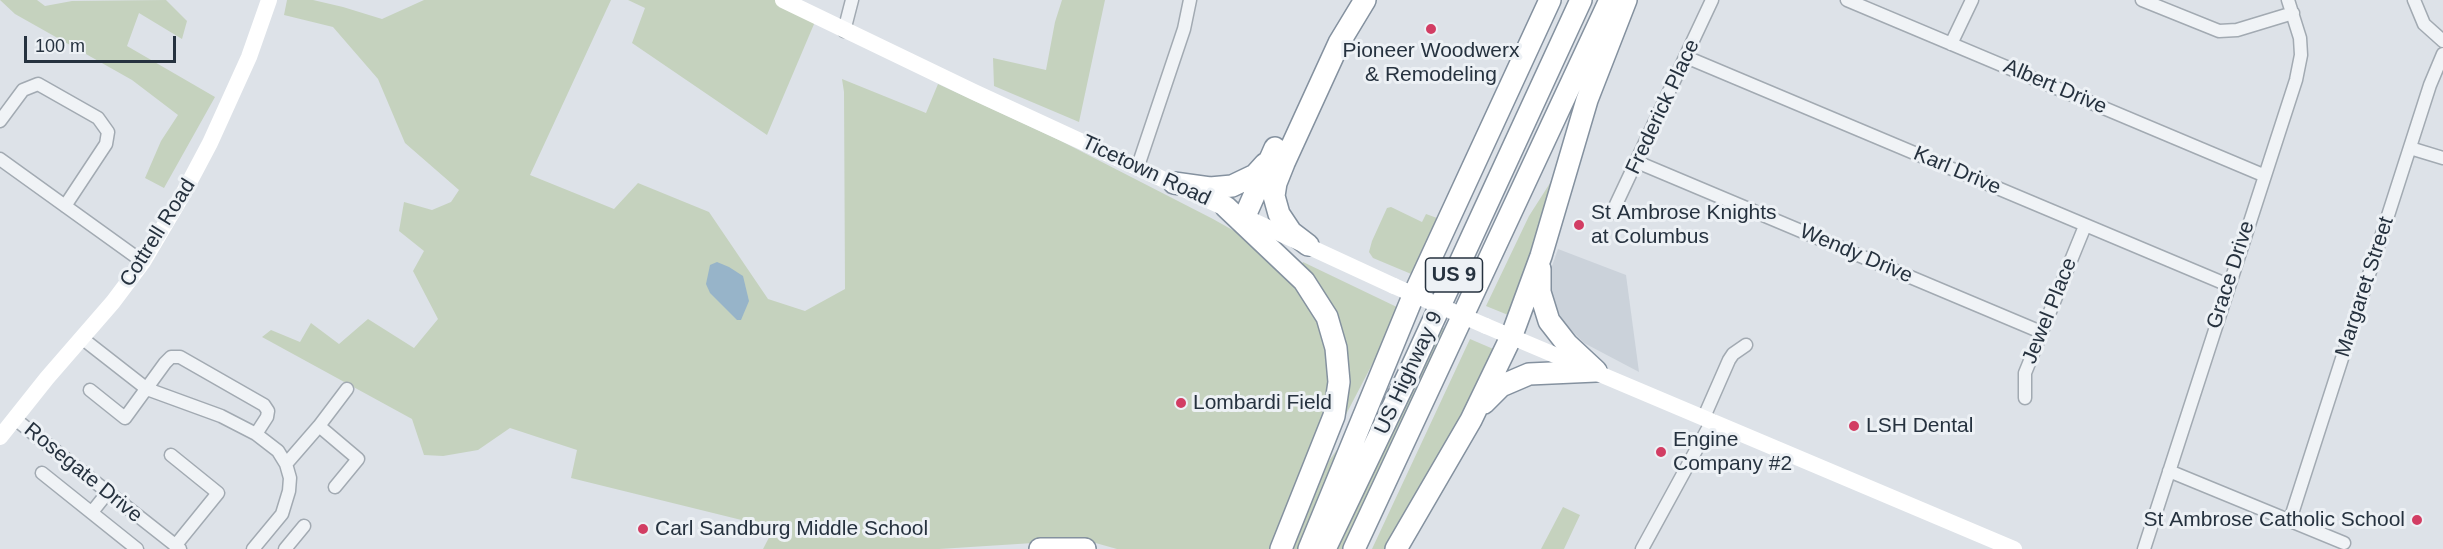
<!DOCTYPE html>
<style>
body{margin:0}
#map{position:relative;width:2443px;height:549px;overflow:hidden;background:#dde2e8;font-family:Helvetica,sans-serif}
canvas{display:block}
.scale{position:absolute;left:24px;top:36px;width:152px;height:27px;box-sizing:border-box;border:3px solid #26323f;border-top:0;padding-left:8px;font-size:18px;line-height:21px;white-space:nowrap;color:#26323f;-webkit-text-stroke:4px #edf1f5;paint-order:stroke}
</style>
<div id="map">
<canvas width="2443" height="549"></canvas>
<div class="scale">100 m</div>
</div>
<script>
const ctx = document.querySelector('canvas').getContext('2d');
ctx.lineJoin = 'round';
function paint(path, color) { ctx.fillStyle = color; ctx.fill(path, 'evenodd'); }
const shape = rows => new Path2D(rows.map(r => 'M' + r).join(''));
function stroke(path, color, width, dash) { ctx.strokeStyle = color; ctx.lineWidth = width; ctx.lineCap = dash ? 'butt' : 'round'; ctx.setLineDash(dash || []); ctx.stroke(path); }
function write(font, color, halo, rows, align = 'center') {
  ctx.font = font + ' Helvetica,sans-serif'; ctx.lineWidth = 6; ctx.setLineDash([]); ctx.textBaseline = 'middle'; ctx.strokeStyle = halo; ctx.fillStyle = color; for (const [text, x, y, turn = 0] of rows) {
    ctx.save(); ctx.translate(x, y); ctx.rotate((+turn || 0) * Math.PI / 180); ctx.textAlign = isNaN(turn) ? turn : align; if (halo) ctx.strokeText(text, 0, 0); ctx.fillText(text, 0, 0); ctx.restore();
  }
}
paint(shape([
 [1558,249,1626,275,1639,372,1584,343,1563,322,1553,300,1551,287,1552,266]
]), '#cbd2da');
paint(shape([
 [0,0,37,0,45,6,72,1,166,0,187,21,182,39,139,13,127,46,215,97,164,188,145,178,161,141,178,115,132,80,15,14],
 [287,0,313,0,343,7,382,19,424,0,611,0,530,175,614,209,638,183,709,212,768,299,805,311,845,289,844,92,842,79,926,113,938,84,1059,140,1213,219,1245,237,1304,293,1320,320,1332,363,1327,413,1271,549,1117,549,1092,542,1065,541,939,549,763,549,774,528,571,478,577,450,510,428,478,450,443,456,424,455,412,419,262,337,271,330,300,342,311,323,339,344,368,319,414,348,438,319,413,271,424,251,399,231,404,202,432,210,451,202,459,190,405,143,378,79,333,27,284,15],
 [628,0,784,0,817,17,767,135,632,43,645,8],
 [1062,0,1105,0,1079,122,994,86,993,58,1046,70,1055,22],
 [1484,118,1488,120,1416,276,1373,258,1369,252,1372,241,1387,208,1391,207,1422,222,1426,214,1437,218],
 [1559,169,1513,317,1486,306,1529,216],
 [1303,262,1401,309,1341,424,1346,358,1300,267],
 [1439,326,1449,330,1344,549,1336,549],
 [1470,339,1498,351,1389,549,1372,549],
 [1348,434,1305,549,1289,549,1329,461],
 [1563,507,1580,515,1564,549,1541,549]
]), '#c5d2be');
paint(shape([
 [717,262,729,267,743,276,749,301,741,320,737,320,710,293,706,284,710,265]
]), '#97b4c9');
const street = shape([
 [1847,0,2263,175],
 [2142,0,2219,31,2237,30,2293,13],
 [2414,0,2424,24,2443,41],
 [844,31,852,0],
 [1951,44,1972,0],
 [1686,57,2228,285],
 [0,121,23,90,38,84,98,118,108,132,106,144,65,206],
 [2410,148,2443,158],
 [0,159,143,262],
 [1637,162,2041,332],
 [1138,166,1184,29,1190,0],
 [1612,213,1712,0],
 [83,339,147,389,221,416,256,434,278,451,286,464,290,478,289,491,282,514,253,549],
 [90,390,125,418,165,363,171,357,180,357,264,405,268,411,267,417,256,434],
 [2025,398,2025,373,2085,226],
 [1704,417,1729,360,1733,354,1746,345],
 [15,419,180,549],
 [319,426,347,389],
 [171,455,218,493,175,546],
 [286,464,319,426,358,459,335,487],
 [2169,471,2344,543],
 [42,473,137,549],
 [92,512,108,492],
 [2290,520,2430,85,2443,54],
 [285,549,304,526],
 [1642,549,1712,421],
 [2144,549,2296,80,2301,55,2300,38,2288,0]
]);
const highway = shape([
 [1174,183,1210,188,1232,186,1255,175,1265,164],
 [1226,207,1304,281,1327,317,1336,348,1339,382,1334,416,1281,549],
 [1245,216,1275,148],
 [1308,245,1291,232,1279,214,1274,196,1276,183,1284,163,1339,43,1365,0],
 [1540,269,1540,292,1549,321,1567,344,1596,371],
 [1484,403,1501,386,1529,374,1596,371],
 [1040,549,1085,549],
 [1309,549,1411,301,1550,0],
 [1325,549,1410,371,1581,0],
 [1354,549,1610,0],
 [1396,549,1471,420,1512,335,1541,256,1587,100,1626,0]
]);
stroke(street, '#a2aab2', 15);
stroke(highway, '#84919f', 24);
stroke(street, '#f0f3f6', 12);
stroke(shape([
 [783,0,974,92,1394,286],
 [1486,326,2014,549],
 [0,437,47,378,113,302,143,262,183,194,210,143,249,57,269,0]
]), '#fff', 16);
stroke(highway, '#fff', 21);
stroke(shape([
 [1394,286,1486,326]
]), '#fff', 16);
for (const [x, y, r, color] of [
 [1431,29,6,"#d23d63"],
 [1579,225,6,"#d23d63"],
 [1181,403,6,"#d23d63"],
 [1854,426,6,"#d23d63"],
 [1661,452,6,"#d23d63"],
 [2417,520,6,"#d23d63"],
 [643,529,6,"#d23d63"]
]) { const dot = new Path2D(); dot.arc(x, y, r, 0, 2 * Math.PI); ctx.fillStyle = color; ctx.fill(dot); stroke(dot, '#edf1f5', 2); }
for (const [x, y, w] of [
 [1454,275,57]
]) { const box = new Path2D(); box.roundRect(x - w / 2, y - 17, w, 34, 4.5); ctx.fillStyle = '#edf1f5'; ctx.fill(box); stroke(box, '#26323f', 1.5); }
write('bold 20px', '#26323f', null, [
 ["US 9",1454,275]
]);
write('21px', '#26323f', '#edf1f5', [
 ["Pioneer Woodwerx",1431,51,"center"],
 ["& Remodeling",1431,75,"center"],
 ["St Ambrose Knights",1591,213],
 ["at Columbus",1591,237],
 ["Lombardi Field",1193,403],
 ["LSH Dental",1866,426],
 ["Engine",1673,440],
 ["Company #2",1673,464],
 ["St Ambrose Catholic School",2405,520,"right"],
 ["Carl Sandburg Middle School",655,529]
], 'left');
write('21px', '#26323f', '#edf1f5', [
 ["Albert Drive",2055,87,23],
 ["Frederick Place",1663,107,-65],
 ["Ticetown Road",1146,171,25],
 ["Karl Drive",1957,171,23],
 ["Cottrell Road",158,233,-58],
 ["Wendy Drive",1856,254,23],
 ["Grace Drive",2231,275,-72],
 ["Margaret Street",2365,287,-72],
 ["Jewel Place",2050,311,-68],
 ["US Highway 9",1409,373,-65],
 ["Rosegate Drive",83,473,39]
]);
</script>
